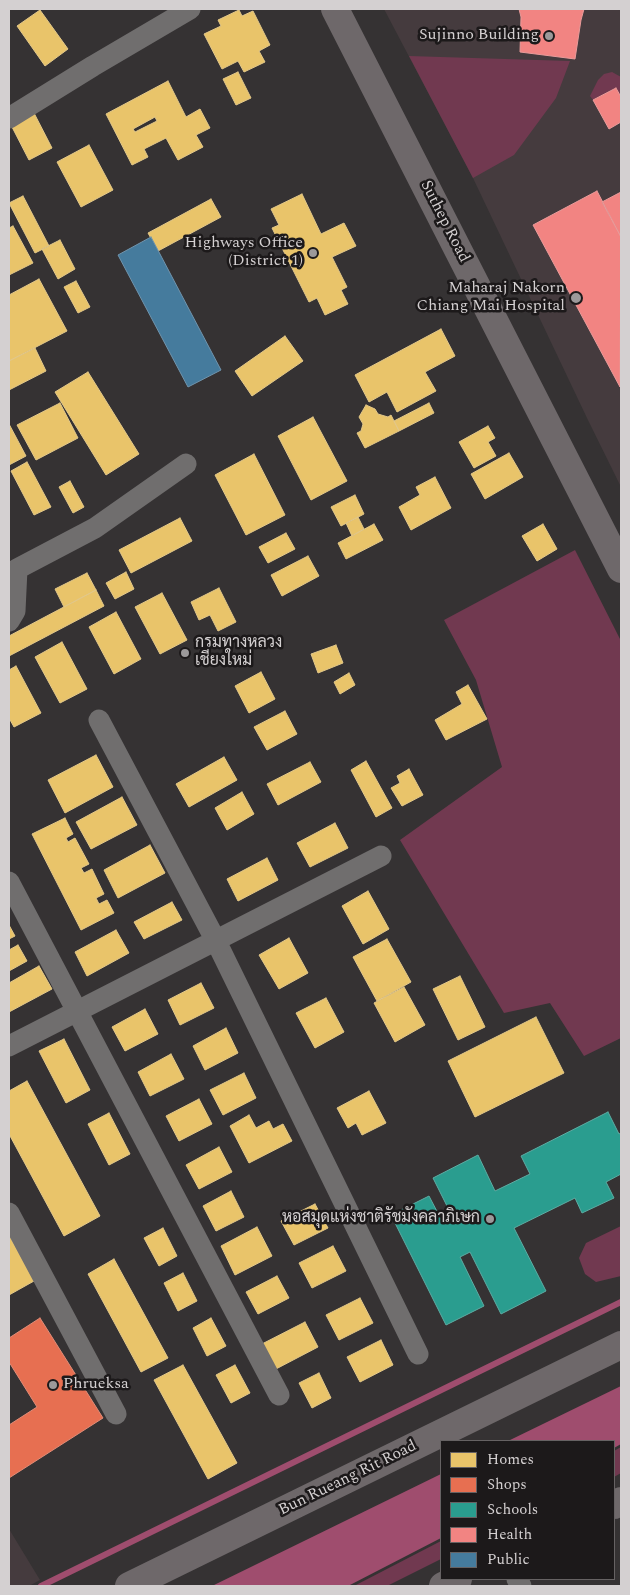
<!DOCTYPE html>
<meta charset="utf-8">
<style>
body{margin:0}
#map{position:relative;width:630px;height:1595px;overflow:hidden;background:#353233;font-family:Spectral,serif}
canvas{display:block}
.frame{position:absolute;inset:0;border:10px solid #d4d0d1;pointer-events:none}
.legend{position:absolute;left:440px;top:1440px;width:175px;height:140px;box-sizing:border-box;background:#1c191a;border:1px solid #666263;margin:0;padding:6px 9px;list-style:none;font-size:15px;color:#d4d0d1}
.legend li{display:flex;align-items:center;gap:10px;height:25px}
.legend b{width:25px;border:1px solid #666263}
</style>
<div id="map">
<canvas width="630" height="1595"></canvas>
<div class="frame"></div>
<ul class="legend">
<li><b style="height:14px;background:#e9c46a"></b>Homes</li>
<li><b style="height:14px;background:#e76f51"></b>Shops</li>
<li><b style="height:14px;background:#2a9d8f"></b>Schools</li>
<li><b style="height:14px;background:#f28482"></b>Health</li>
<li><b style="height:14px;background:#457b9d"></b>Public</li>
</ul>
</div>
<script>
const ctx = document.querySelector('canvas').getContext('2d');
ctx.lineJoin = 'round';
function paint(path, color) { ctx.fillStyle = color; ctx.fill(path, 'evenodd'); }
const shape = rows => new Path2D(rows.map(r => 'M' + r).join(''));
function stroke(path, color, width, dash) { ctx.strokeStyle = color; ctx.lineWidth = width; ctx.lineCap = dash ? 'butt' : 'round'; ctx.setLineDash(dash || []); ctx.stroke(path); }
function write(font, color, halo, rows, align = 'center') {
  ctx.font = font + ' Spectral,Sarabun,serif'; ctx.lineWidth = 5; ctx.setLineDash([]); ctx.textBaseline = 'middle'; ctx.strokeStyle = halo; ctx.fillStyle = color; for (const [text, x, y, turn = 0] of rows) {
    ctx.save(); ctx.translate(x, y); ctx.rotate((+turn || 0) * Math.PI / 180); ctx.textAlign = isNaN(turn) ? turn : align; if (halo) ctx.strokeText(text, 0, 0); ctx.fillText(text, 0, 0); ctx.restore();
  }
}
paint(shape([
 [384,9,621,9,621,487,587,418,473,178],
 [9,1529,40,1580,29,1586,9,1586]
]), '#453b3e');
paint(shape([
 [409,56,570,61,556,98,514,155,473,178],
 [612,72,621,77,621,97,616,88,593,100,590,96,598,80,604,74],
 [575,550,621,641,621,1038,584,1056,550,1003,504,1013,400,840,502,767,476,680,444,620],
 [621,1226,621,1276,596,1282,585,1274,579,1258,586,1243],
 [621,1447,621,1473,614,1477,614,1451],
 [441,1541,441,1559,387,1586,354,1586]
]), '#713950');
paint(shape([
 [621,1386,621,1444,614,1448,614,1441,508,1441],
 [441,1474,441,1538,348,1586,212,1586]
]), '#9f4d6e');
const homes = shape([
 [40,10,68,49,45,66,17,26,40,10],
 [239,10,242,16,253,11,270,45,259,51,265,62,244,72,238,61,222,69,204,34,221,26,218,20,239,10],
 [238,72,251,98,236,105,223,79,238,72],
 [168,81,186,117,200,109,210,128,196,135,203,147,178,160,166,138,144,149,148,157,132,165,106,114,168,81],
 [155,117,157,121,135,132,133,129,155,117],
 [34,113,52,148,29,160,11,125,34,113],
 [89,145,113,190,81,207,57,162,89,145],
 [302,194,321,234,344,223,356,246,332,257,347,287,341,290,348,304,325,315,317,298,309,302,272,228,279,225,271,209,302,194],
 [23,196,49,246,35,253,9,203,23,196],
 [211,199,221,217,158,251,148,233,211,199],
 [13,226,33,263,9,275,9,228,13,226],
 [60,240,75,269,58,279,42,249,60,240],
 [39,279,67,331,9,361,9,295,39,279],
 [76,281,90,307,78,313,64,287,76,281],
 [441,329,455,356,425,372,436,391,397,412,387,392,369,402,355,375,441,329],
 [285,336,303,361,252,396,235,371,285,336],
 [35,348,46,371,9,390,9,361,35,348],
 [88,372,139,454,106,475,55,392,88,372],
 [60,403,78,438,36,460,17,425,60,403],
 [429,403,434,413,399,431,394,421,429,403],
 [366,405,375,409,378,414,388,417,391,415,399,431,365,448,357,433,361,431,363,424,359,417,366,405],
 [313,417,347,481,311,500,278,436,313,417],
 [9,424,26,456,9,465,9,424],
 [488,426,495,438,488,442,496,456,474,468,459,442,488,426],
 [509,453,523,477,485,499,471,474,509,453],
 [254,454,285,515,246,535,215,475,254,454],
 [27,462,51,507,34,515,11,471,27,462],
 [435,477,451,508,411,530,399,507,420,495,416,487,435,477],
 [70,481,84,507,73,513,59,487,70,481],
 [355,495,364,514,341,526,331,507,355,495],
 [358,517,364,529,352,536,346,523,358,517],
 [180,518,192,541,131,573,119,550,180,518],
 [374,524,383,540,346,559,338,543,374,524],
 [543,524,557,549,537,561,522,536,543,524],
 [286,533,295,549,268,563,259,547,286,533],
 [308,556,319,576,282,596,271,575,308,556],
 [126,572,134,589,115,599,106,583,126,572],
 [87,573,96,590,64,607,55,589,87,573],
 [219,588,236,622,218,631,210,615,199,620,191,602,219,588],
 [96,590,104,606,9,656,9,636,96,590],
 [162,593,187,640,160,654,135,607,162,593],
 [116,612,141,659,114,674,89,627,116,612],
 [62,642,87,689,60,703,35,657,62,642],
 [336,645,343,663,318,673,311,654,336,645],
 [16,666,41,713,14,727,9,718,9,670,16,666],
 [261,672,275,699,249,713,235,686,261,672],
 [349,673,355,685,340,694,334,682,349,673],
 [468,685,487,719,446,740,435,720,462,704,456,692,468,685],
 [285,711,297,734,267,750,254,727,285,711],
 [96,755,113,787,65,813,48,780,96,755],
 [224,757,237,780,189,807,176,784,224,757],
 [366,761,392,808,376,817,351,770,366,761],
 [310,762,321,782,278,805,267,784,310,762],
 [409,769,423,795,402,806,391,788,400,783,397,776,409,769],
 [242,792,254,814,227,830,215,808,242,792],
 [122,797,137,825,91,849,76,822,122,797],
 [65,818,73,834,66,838,68,842,75,838,89,864,81,868,84,873,92,869,104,894,96,898,99,904,107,900,114,913,81,930,32,834,65,818],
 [335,823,348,848,310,867,297,843,335,823],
 [150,845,165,873,118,898,104,870,150,845],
 [267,858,278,880,238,901,227,879,267,858],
 [368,891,389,929,363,944,342,906,368,891],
 [172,902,182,920,144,939,134,922,172,902],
 [9,925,15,936,9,939,9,925],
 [116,930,129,953,87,976,75,952,116,930],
 [289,938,308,973,279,989,259,955,289,938],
 [387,939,411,982,377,1001,353,957,387,939],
 [18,945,27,961,9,971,9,950,18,945],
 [39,966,52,989,9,1012,9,983,39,966],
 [460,976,485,1027,458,1040,433,989,460,976],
 [201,983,214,1008,180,1025,168,1000,201,983],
 [404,987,425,1025,395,1042,374,1003,404,987],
 [326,998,344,1032,315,1048,296,1013,326,998],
 [145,1009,158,1034,125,1051,112,1027,145,1009],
 [536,1017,564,1073,475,1117,448,1061,536,1017],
 [226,1028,238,1053,205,1070,193,1046,226,1028],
 [64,1039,90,1090,66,1103,39,1051,64,1039],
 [171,1054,184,1079,150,1096,138,1072,171,1054],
 [244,1073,256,1098,223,1115,210,1090,244,1073],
 [27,1081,100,1216,64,1236,9,1134,9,1091,27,1081],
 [369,1091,386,1123,362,1135,356,1123,348,1128,337,1108,369,1091],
 [199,1099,212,1124,179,1141,166,1116,199,1099],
 [109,1113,130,1154,109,1165,88,1124,109,1113],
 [249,1115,256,1128,269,1121,273,1129,283,1124,292,1141,249,1163,230,1126,249,1115],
 [219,1147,232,1172,199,1189,186,1165,219,1147],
 [231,1191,244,1217,216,1231,203,1206,231,1191],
 [315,1204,328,1228,294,1245,281,1221,315,1204],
 [257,1227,272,1256,235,1275,221,1246,257,1227],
 [163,1228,177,1256,159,1266,144,1238,163,1228],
 [9,1235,34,1281,9,1295,9,1235],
 [333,1246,346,1271,312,1288,299,1263,333,1246],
 [114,1259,168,1358,141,1372,88,1274,114,1259],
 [183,1273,197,1301,178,1311,164,1283,183,1273],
 [277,1276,289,1298,258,1314,246,1292,277,1276],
 [360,1298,373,1323,339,1340,326,1315,360,1298],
 [211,1318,226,1346,207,1356,193,1328,211,1318],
 [305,1322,318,1347,274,1370,260,1345,305,1322],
 [381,1340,393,1365,360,1382,347,1357,381,1340],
 [183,1365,237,1463,208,1479,154,1380,183,1365],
 [235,1365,250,1393,231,1403,216,1375,235,1365],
 [319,1373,331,1398,312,1408,299,1383,319,1373]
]);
paint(homes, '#e9c46a');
stroke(homes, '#e3c889', 1);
const shops = shape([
 [40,1318,103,1418,9,1478,9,1425,37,1407,9,1362,9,1338,40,1318]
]);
paint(shops, '#e76f51');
stroke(shops, '#e18c77', 1);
const schools = shape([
 [608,1112,619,1134,621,1133,621,1174,606,1182,614,1198,582,1213,575,1198,514,1228,546,1291,501,1314,470,1252,460,1257,484,1306,446,1325,391,1215,429,1196,442,1221,452,1216,433,1178,478,1155,495,1191,530,1174,521,1156,608,1112]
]);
paint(schools, '#2a9d8f');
stroke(schools, '#5daca3', 1);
const health = shape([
 [519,9,584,9,581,20,575,59,520,52,521,17,519,9],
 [616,88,621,97,621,122,609,129,593,100,616,88],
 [597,191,621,237,620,387,533,225,597,191],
 [621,192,621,237,602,202,621,192]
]);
paint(health, '#f28482');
stroke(health, '#e99b9a', 1);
const public = shape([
 [151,237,221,370,188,387,118,255,151,237]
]);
paint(public, '#457b9d');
stroke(public, '#7094ad', 1);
stroke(shape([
 [41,1586,621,1302]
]), '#9f4d6e', 6);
stroke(shape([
 [9,118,93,66,190,9],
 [9,621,15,611,17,569,95,528,186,464],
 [99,720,216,941,418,1354],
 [9,882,279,1395],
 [9,1046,381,856],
 [9,1213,116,1414],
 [517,1579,521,1586]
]), '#706e6e', 21);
stroke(shape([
 [335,9,621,569],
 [614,1505,621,1501],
 [129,1586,621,1345],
 [443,1586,458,1579]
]), '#6e686a', 28);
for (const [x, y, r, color] of [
 [549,36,5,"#9c999a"],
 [313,253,5,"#9c999a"],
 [576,298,6,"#9c999a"],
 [185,653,5,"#9c999a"],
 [490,1219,5,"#9c999a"],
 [53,1385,5,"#9c999a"]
]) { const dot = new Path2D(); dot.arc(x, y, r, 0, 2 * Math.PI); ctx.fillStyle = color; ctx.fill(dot); stroke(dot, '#1c191a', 2); }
write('16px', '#d4d0d1', '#1c191a', [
 ["Sujinno Building",539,36],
 ["Highways Office",303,244],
 ["(District 1)",303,262],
 ["Maharaj Nakorn",565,289],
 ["Chiang Mai Hospital",565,307],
 ["กรมทางหลวง",195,644,"left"],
 ["เชียงใหม่",195,662,"left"],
 ["หอสมุดแห่งชาติรัชมังคลาภิเษก",480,1219],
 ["Phrueksa",63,1385,"left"]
], 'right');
write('16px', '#d4d0d1', '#1c191a', [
 ["Suthep Road",444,222,63],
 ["Bun Rueang Rit Road",348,1479,-26]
]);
</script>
